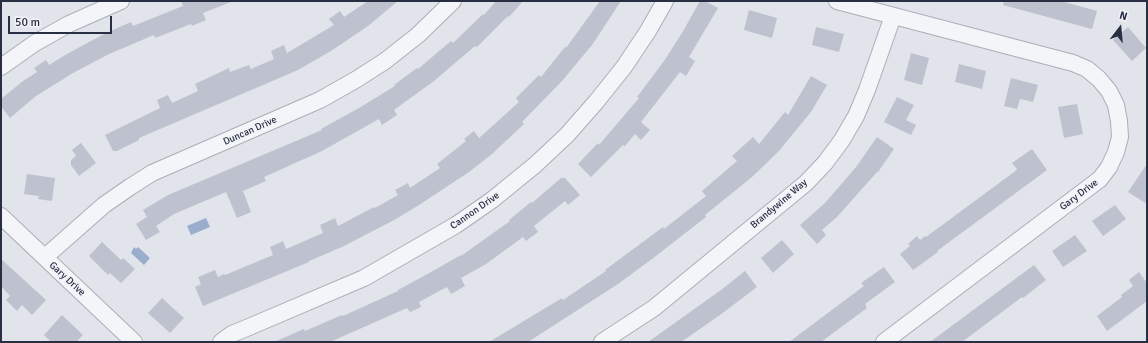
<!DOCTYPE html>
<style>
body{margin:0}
#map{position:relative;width:1148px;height:343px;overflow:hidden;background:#e1e4ea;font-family:Signika,sans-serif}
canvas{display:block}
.frame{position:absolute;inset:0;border:2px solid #282f43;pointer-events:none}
.north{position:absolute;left:1100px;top:8px;width:40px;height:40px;-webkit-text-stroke:3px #f1f3f8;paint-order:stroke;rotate:16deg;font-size:11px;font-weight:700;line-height:16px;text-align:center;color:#282f43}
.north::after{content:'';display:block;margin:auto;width:14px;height:18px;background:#282f43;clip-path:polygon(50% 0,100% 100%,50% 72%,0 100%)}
.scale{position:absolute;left:8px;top:16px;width:104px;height:18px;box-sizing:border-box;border:2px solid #282f43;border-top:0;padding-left:5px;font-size:12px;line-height:14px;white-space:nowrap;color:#282f43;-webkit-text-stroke:3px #f1f3f8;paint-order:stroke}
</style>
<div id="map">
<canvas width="1148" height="343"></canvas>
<div class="frame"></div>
<div class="north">N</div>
<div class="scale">50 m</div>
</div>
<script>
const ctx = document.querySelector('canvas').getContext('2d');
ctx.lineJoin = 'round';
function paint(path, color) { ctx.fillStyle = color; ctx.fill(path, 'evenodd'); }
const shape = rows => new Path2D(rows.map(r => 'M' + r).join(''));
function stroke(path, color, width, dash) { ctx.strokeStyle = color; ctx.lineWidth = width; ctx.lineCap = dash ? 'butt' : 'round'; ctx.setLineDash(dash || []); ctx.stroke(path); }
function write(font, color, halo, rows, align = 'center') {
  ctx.font = font + ' Signika,sans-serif'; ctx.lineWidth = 3.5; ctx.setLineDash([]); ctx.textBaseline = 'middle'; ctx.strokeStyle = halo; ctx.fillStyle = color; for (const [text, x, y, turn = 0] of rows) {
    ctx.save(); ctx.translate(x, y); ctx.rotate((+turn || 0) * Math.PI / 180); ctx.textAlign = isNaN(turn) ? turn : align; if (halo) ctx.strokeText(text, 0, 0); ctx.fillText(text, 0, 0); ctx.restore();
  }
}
paint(shape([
 [206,218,210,227,191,235,187,226],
 [134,247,136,249,138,247,150,258,144,265,131,253]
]), '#9aadcd');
paint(shape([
 [181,1,231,2,203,13,206,20,192,26,191,24,155,38,154,35,109,54,73,73,36,96,10,118,1,106,1,99,23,81,37,72,34,68,46,60,49,65,65,55,106,33,131,22,133,26,183,6],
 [368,1,398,1,368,26,331,51,298,70,139,138,139,140,117,151,113,151,105,135,160,108,157,100,168,95,172,103,198,91,195,84,229,68,230,72,249,65,251,69,274,59,271,51,284,45,287,53,334,25,329,19,340,11,344,17],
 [496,1,523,1,509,17,508,16,477,47,475,46,434,81,394,110,397,115,382,125,379,119,322,151,264,177,266,181,243,191,251,212,237,218,226,192,174,214,156,226,160,232,146,240,136,224,147,217,143,210,168,195,322,130,321,129,359,108,395,86,394,85,417,68,418,69,451,41,453,43,483,14,484,15],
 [600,1,621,1,592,45,562,81,522,122,524,124,492,154,469,172,419,205,396,219,342,247,309,261,309,262,203,306,195,287,201,284,198,277,215,270,218,277,224,274,225,275,273,255,270,247,283,241,286,249,323,233,320,225,335,218,338,226,374,207,375,208,398,195,395,190,408,183,410,188,440,168,437,164,466,141,464,139,474,131,479,138,519,102,516,98,539,75,541,77,565,47,566,48],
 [700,1,705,1,718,8,689,57,695,61,686,76,680,72,641,122,650,130,641,140,635,134,625,146,623,145,591,177,578,164,598,143,599,145,639,98,637,97,664,61,682,33],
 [1004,1,1061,1,1097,11,1092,29,1003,5],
 [749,10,777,18,772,38,744,30],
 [816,27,844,34,839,52,812,45],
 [1128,27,1146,48,1132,61,1113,40],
 [911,53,929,58,922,85,904,80],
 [959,64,986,71,982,89,955,82],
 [811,76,827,85,811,112,778,152,752,177,705,215,706,217,652,259,618,284,528,342,489,342,562,298,563,300,606,271,605,270,663,227,664,229,706,196,702,191,737,161,732,156,753,137,759,144,785,112,788,115],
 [1011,78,1038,85,1033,102,1020,99,1017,109,1004,106],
 [897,97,914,105,906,120,916,125,911,135,884,122],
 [1077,104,1083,134,1064,138,1058,107],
 [877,137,894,149,878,172,877,172,837,217,822,230,826,235,817,244,800,225,825,203,856,167],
 [81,143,96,163,79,176,71,165,71,160,76,156,72,150],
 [1032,149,1047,170,937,251,938,252,913,270,900,254,910,246,908,244,917,236,920,240,925,236,926,237,1014,172,1017,169,1012,163],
 [1147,164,1147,204,1128,192],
 [27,174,55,178,52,201,38,199,39,196,24,194],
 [561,178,565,178,580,195,568,205,565,201,534,226,538,232,526,241,523,237,486,264,461,278,465,286,451,294,447,287,419,302,421,307,410,312,407,308,330,342,274,342,304,329,305,331,342,315,343,316,398,291,398,290,433,271,461,255,461,256,510,221,509,220,531,202,532,203],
 [1115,205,1126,219,1103,236,1092,221],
 [1075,235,1087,251,1063,267,1052,251],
 [782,240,794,254,773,273,761,258],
 [102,242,121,260,123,258,135,269,121,283,110,273,108,275,89,256],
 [1,259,46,300,32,315,22,305,17,311,6,300,10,296,1,286],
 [1034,265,1046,280,1023,298,1022,297,962,342,930,342],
 [884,267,895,282,865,304,867,308,821,342,789,342,864,286,861,283],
 [745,271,757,287,720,315,681,342,648,342,721,290],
 [1139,272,1147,283,1147,301,1107,331,1097,316,1122,297,1121,295,1133,286,1129,280],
 [162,298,184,318,170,333,148,313],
 [62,315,83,335,76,342,51,342,44,335]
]), '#bec2ce');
const minor = shape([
 [837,1,1073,63,1087,69,1099,79,1109,91,1116,105,1119,121,1120,137,1116,152,1109,167,1100,179,884,342],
 [1,67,35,43,69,24,121,1],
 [1,216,134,342],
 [45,257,104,205,130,187,152,173,320,100,357,79,385,61,418,35,453,1],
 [221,342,232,334,249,327,364,278,456,225,492,200,535,165,567,135,596,102,624,67,648,31,665,1],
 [602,342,654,308,806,183,825,163,842,140,856,116,867,90,893,16]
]);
stroke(minor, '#aaaeb8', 18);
stroke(minor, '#f4f5f8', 16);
write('10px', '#282f43', '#f1f3f8', [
 ["Duncan Drive",250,131,-24],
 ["Gary Drive",1079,195,-37],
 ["Brandywine Way",779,204,-40],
 ["Cannon Drive",475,211,-35],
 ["Gary Drive",67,279,43]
]);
</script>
